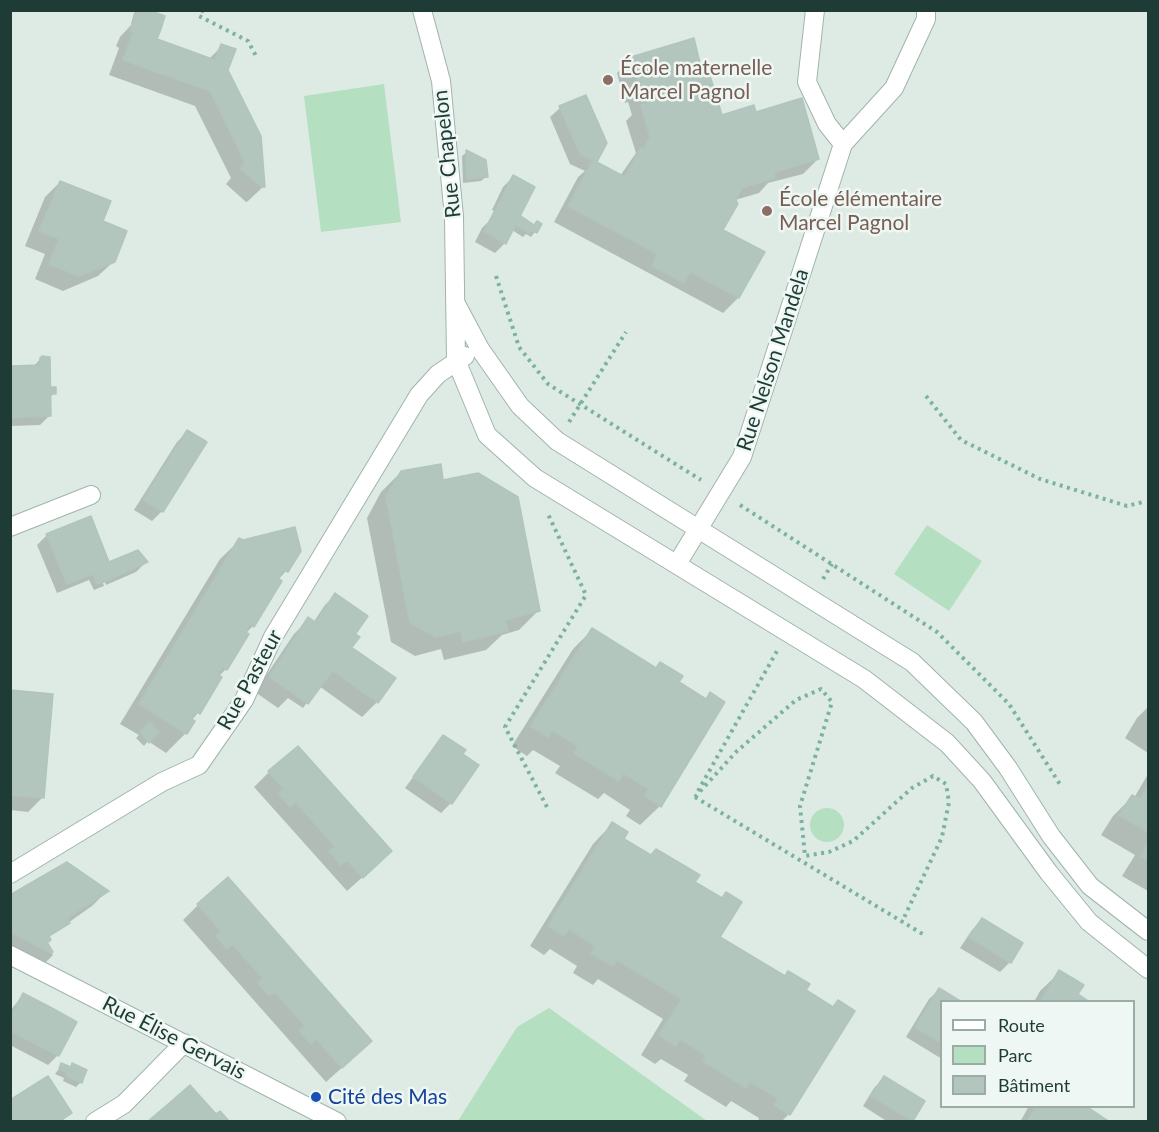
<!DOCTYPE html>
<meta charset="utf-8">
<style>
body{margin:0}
#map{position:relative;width:1159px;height:1132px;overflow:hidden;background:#deebe5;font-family:Lato,sans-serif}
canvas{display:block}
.frame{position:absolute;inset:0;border:12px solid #1e3c35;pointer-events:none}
.legend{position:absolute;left:940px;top:1000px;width:195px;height:108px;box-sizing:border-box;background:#eef7f3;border:2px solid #9baca7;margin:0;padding:8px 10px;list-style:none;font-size:18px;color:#1e3c35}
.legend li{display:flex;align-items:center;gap:12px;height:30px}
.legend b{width:30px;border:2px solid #9baca7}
</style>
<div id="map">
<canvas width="1159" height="1132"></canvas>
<div class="frame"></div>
<ul class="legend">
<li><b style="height:8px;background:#fff"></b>Route</li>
<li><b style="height:16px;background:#b4dfc1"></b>Parc</li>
<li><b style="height:16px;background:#b3c6be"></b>Bâtiment</li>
</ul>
</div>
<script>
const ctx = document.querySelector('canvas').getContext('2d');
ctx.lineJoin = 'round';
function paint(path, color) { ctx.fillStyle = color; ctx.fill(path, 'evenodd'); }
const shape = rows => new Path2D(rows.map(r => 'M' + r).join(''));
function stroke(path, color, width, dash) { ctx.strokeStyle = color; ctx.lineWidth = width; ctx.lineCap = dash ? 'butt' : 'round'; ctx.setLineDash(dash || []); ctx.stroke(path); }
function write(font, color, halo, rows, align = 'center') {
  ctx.font = font + ' Lato,sans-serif'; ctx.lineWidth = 5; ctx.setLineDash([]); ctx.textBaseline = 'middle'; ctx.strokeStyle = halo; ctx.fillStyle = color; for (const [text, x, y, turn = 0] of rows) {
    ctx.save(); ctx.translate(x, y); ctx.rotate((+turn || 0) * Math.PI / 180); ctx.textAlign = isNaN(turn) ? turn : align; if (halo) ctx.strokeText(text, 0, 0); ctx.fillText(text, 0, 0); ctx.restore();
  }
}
paint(shape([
 [384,84,401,222,321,232,304,96],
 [927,525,982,561,949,611,894,574],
 '810 825a17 17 0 1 1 34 0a17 17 0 1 1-34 0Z',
 [549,1008,707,1121,458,1121,517,1027]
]), '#b4dfc1');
paint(shape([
 [137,10,155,40,209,59,222,46,226,70,264,186,248,201,246,202,226,184,231,178,195,106,109,75,119,48,116,46,120,37,132,24,131,24,134,13],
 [632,58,700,72,721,117,755,114,818,159,803,174,768,183,759,193,735,200,721,230,763,253,738,298,723,313,554,222,578,177,585,171,570,164,550,117,560,108,595,161,594,162,620,176,636,153,626,121,632,115,628,102,625,103,617,73],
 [467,152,486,177,481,181,463,183,462,156],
 [513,177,515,224,521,218,533,226,540,225,531,237,526,234,523,237,512,230,505,243,495,253,475,242,482,228,489,221,494,211,492,210,503,187],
 [60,182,101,222,114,261,98,276,63,291,35,279,45,254,25,246,45,197],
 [42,357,49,391,52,389,54,393,50,398,50,415,40,425,10,426,10,368,33,367],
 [187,432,205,443,162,511,152,521,134,510,177,442],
 [401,472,442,482,538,611,519,630,502,635,486,650,444,660,441,649,415,656,391,642,367,518,381,492],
 [47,535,108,564,146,562,136,572,106,585,101,571,98,571,104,586,94,590,89,580,57,593,37,545],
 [240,540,299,550,286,571,278,580,253,626,245,634,226,669,218,677,198,713,191,721,186,733,166,753,148,741,144,746,136,738,139,735,120,724,220,559],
 [335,595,348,641,357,637,349,647,377,702,362,717,319,686,303,708,288,698,278,708,255,692,294,634,309,619,313,623,325,605],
 [592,630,704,700,710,694,660,806,640,825,626,816,630,810,604,793,598,799,555,773,560,766,533,750,527,756,512,746,573,649],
 [10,691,43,797,28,812,10,810],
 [1148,707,1148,753,1125,738,1137,718],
 [434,749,461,754,477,765,451,803,441,813,405,788],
 [269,772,375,866,347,891,254,787],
 [1148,774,1148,891,1122,876,1135,855,1101,835,1113,816,1132,797,1134,798],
 [612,824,622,839,693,883,718,937,804,991,789,1114,781,1122,758,1122,759,1118,731,1101,726,1107,684,1081,688,1075,661,1059,655,1064,641,1055,663,1019,598,979,593,985,573,973,577,966,550,949,544,955,530,946,593,844],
 [106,892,92,906,48,937,46,943,53,955,39,969,10,954,10,897],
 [198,905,355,1056,326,1082,183,920],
 [982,920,1021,944,1010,962,1000,972,960,948,972,930],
 [1060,972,1076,995,1087,1002,1034,1002,1040,991],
 [939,990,942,1002,942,1059,906,1037,929,999],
 [23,995,58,1055,48,1065,10,1045,10,1011],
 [62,1065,70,1068,73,1065,81,1082,76,1087,63,1081,64,1078,55,1074],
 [884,1078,923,1102,911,1122,888,1122,863,1106,874,1088],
 [1029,1106,1084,1106,1108,1122,1020,1122]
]), '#0003');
const building = shape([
 [137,10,149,10,165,16,161,29,134,20,137,10],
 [134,20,161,29,157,39,215,60,221,44,236,49,228,70,261,136,265,187,262,187,240,169,245,162,210,91,123,60,133,33,130,31,134,20],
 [694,38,705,84,712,82,722,115,754,105,756,112,802,98,819,159,774,172,775,178,742,188,736,200,738,204,723,230,765,252,739,298,568,206,593,160,625,177,640,149,644,149,650,137,641,105,648,103,643,88,640,88,631,57,694,38],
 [707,68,712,82,705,84,700,70,707,68],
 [586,95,607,143,597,162,580,154,559,106,586,95],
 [466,150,486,160,488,177,467,179,466,150],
 [513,175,535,187,506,244,484,231,492,216,497,219,506,202,501,199,513,175],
 [60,181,111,201,103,221,127,231,115,262,79,276,49,264,59,239,39,231,60,181],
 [501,199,506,202,497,219,492,216,501,199],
 [521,216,534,225,537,221,542,224,537,233,531,230,529,233,516,225,521,216],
 [657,255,690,272,684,283,652,266,657,255],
 [42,356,50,357,51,416,10,418,10,366,40,365,40,358,42,356],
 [51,387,56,387,56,394,51,394,51,387],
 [187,430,207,442,163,512,143,500,187,430],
 [441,464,443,480,478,473,518,497,540,611,505,620,508,631,463,642,461,631,436,637,410,623,386,497,401,471,441,464],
 [91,516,109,562,138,550,148,562,104,582,100,571,67,584,46,534,91,516],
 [295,527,301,551,288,572,283,570,278,578,282,581,254,627,250,624,245,632,249,634,227,670,223,667,218,675,222,677,200,714,197,712,191,719,195,721,187,734,139,704,239,538,243,540,295,527],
 [100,571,104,582,97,584,93,574,100,571],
 [335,593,368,616,348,645,316,622,335,593],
 [308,617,396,678,378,703,319,661,294,694,269,677,308,617],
 [592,628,656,668,660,662,683,676,679,682,706,699,710,692,725,702,661,807,645,796,649,789,623,773,619,781,574,753,578,746,552,730,548,737,531,726,592,628],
 [355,634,360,637,352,647,348,645,355,634],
 [319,661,333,670,308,704,294,694,319,661],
 [10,690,53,694,44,798,10,795,10,690],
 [150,722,159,732,149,743,140,732,150,722],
 [443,735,466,750,460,757,438,742,443,735],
 [438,742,460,757,463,754,479,765,452,804,413,777,438,742],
 [298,746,392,851,363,878,268,771,298,746],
 [1148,785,1148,832,1119,815,1132,795,1140,799,1148,785],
 [284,789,295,802,290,807,279,794,284,789],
 [612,822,628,832,624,839,651,855,656,849,700,875,695,882,722,898,726,892,742,902,720,937,785,976,788,971,810,984,806,990,833,1007,838,1000,855,1011,790,1115,774,1105,778,1098,750,1082,746,1088,703,1061,706,1055,680,1039,676,1046,659,1035,682,999,617,960,613,966,591,953,595,946,569,929,564,936,548,926,612,822],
 [1148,843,1148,860,1141,856,1148,843],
 [335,846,347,860,341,865,329,851,335,846],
 [67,862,109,891,42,934,53,952,51,953,10,932,10,895,67,862],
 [228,877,372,1041,342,1068,197,904,228,877],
 [67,918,70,923,49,936,51,940,47,943,42,934,67,918],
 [982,918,1023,943,1011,963,969,937,982,918],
 [222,931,233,944,227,949,216,936,222,931],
 [1059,970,1084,985,1078,994,1090,1002,1040,1002,1059,970],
 [263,978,275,992,269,996,258,983,263,978],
 [939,988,962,1002,942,1002,942,1043,915,1027,939,988],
 [23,993,50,1007,32,1042,10,1031,10,1018,23,993],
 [50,1007,77,1022,59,1056,32,1042,50,1007],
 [305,1026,316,1039,311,1044,299,1031,305,1026],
 [61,1063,71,1067,72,1063,87,1070,84,1077,60,1066,61,1063],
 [60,1066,84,1077,82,1083,67,1076,68,1073,59,1069,60,1066],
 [48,1076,72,1113,59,1122,40,1122,21,1093,48,1076],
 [884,1076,925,1101,913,1121,871,1096,884,1076],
 [190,1085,216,1114,220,1111,230,1122,182,1122,167,1105,190,1085],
 [21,1093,40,1122,10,1122,10,1100,21,1093],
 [167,1105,182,1122,147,1122,167,1105],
 [1036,1106,1086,1106,1110,1122,1027,1122,1036,1106]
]);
paint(building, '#b3c6be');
stroke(building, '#b0c5bd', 1.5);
const street = shape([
 [422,10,441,81,454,217,456,360,487,435,535,478,864,679,947,743,982,781,1049,873,1089,922,1148,969],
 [815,10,807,82,827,124,843,144],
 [456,304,480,349,520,406,557,441,912,662,974,722,1008,768,1051,836,1090,886,1148,931],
 [10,527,91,495],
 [677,564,742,457,843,144,894,88,926,19,926,10],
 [10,874,162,782,199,765,244,700,273,637,419,395,438,374,465,356],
 [10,955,337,1122],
 [95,1122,124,1104,184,1043]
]);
stroke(street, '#a1b3ad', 20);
stroke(shape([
 [203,10,199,16,248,41,256,56],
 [496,276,519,347,548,384,701,480],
 [926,396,961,440,1040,479,1127,506,1143,502],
 [569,422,626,332],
 [740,505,937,632,1009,704,1061,786],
 [823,579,832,564],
 [698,791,777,651],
 [695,797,736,752,796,700,821,689,832,702,800,806,805,856,829,852,853,841,912,788,933,776,946,784,949,802,942,837,902,922],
 [695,797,926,936],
 [547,807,505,727,586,595,548,514]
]), '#7bb2a2', 4, [3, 4.5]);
stroke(street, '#fff', 18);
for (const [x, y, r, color] of [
 [608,80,6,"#8d6e63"],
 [767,211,6,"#8d6e63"],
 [316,1097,6,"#1a4fb4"]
]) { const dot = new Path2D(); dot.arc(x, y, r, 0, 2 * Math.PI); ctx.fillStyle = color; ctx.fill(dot); stroke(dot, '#eef7f3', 2); }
write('21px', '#785e54', '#eef7f3', [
 ["École maternelle",620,68],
 ["Marcel Pagnol",620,92],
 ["École élémentaire",779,199],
 ["Marcel Pagnol",779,223]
], 'left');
write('21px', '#1e3c35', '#eef7f3', [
 ["Rue Chapelon",447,154,-96],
 ["Rue Nelson Mandela",773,360,-72],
 ["Rue Pasteur",250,680,-61],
 ["Rue Élise Gervais",174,1038,27]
]);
write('21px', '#164399', '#eef7f3', [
 ["Cité des Mas",328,1097]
], 'left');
</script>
